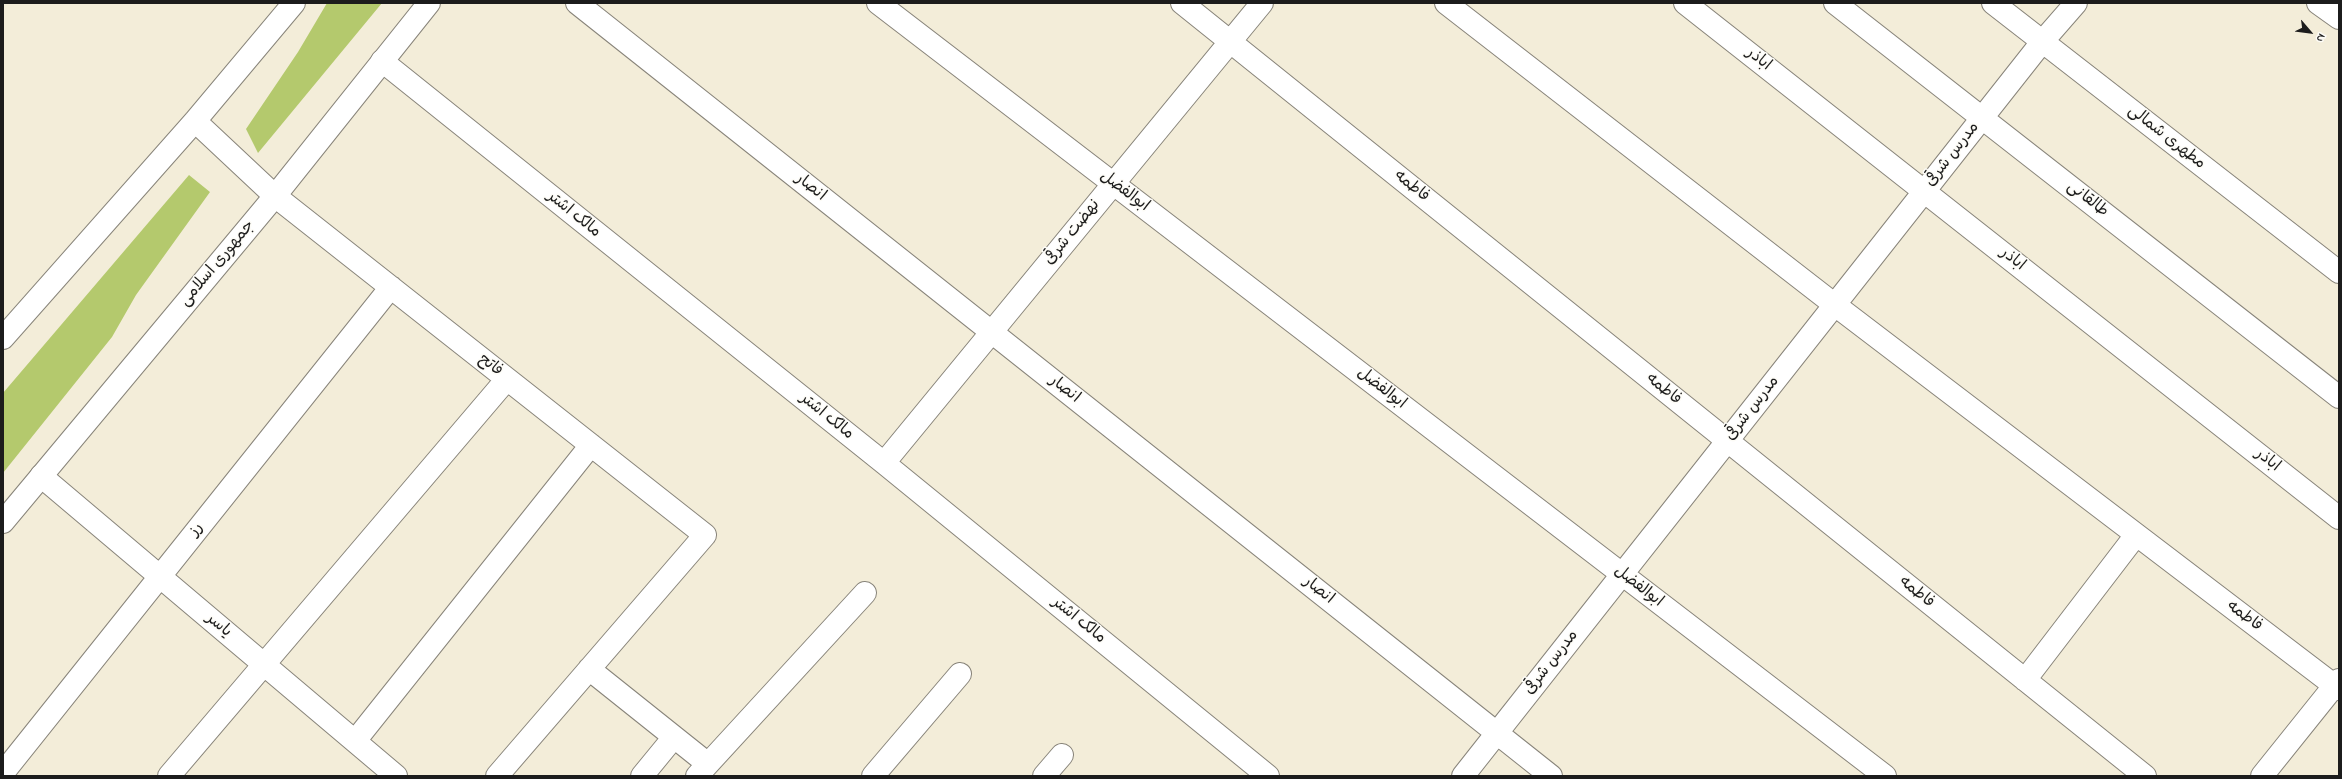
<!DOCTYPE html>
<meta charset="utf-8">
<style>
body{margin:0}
#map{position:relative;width:2342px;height:779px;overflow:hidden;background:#f3edd9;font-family:"Indie Flower",sans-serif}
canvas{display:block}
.frame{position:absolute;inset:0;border:4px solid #1c1c1c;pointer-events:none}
.north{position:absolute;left:2290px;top:12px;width:40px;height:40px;-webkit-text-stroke:3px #fdfcf7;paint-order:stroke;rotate:118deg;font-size:11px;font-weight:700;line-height:16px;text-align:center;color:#1c1c1c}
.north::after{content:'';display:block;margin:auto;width:14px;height:18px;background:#1c1c1c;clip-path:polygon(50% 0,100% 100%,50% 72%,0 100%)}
</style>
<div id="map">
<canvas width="2342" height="779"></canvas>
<div class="frame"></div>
<div class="north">N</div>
</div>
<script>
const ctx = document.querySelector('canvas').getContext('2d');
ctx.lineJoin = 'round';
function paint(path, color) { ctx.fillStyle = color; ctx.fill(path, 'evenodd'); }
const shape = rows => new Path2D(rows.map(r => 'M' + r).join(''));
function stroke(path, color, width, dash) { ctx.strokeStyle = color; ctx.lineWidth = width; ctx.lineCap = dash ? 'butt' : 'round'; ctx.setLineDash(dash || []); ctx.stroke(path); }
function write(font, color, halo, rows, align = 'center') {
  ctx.font = font + ' "Indie Flower","Playpen Sans Arabic",sans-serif'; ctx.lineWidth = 3; ctx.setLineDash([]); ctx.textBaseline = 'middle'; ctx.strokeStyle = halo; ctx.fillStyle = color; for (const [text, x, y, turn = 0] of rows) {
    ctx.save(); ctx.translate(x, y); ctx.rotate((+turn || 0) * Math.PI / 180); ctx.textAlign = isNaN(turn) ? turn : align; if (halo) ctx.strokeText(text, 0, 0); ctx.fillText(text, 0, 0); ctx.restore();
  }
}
paint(shape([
 [327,3,382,3,258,153,246,129,298,52],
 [189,175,210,192,136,295,112,337,3,473,3,393]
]), '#b4c96d');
const minor = shape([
 [577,3,1551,776],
 [878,3,1885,776],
 [1182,3,2145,776],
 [1446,3,1835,305,2339,689],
 [1685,3,2339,518],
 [1835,3,2339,397],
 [1993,3,2339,272],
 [2318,3,2339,18],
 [382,61,884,463,1268,776],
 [275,196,705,535,497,776],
 [884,463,1262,3],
 [41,476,396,776],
 [589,669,708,764],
 [2025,680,2136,535],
 [355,741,591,445],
 [3,773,391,287],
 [169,776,507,379],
 [642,776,674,737],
 [697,776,865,593],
 [873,776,960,674],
 [1044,776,1062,755],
 [1463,776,2042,42,2076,3],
 [2262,776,2339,680]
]);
const major = shape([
 [195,121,275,196],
 [3,338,195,121,294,3],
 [3,522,275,196,429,3]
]);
stroke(minor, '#88847a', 24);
stroke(major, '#88847a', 24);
stroke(minor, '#fff', 22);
stroke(major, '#fff', 22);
write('16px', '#1c1c1c', '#fdfcf7', [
 ["اباذر",1758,60,38],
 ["مطهری شمالی",2166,138,38],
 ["مدرس شرقی",1953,155,-52],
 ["فاطمه",1411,187,39],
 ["انصار",810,188,38],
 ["ابوالفضل",1124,192,37],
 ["طالقانی",2087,200,38],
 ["مالک اشتر",573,215,39],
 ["نهضت شرقی",1073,233,-51],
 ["اباذر",2012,260,38],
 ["جمهوری اسلامی",218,264,-50],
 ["فاتح",490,366,38],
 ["ابوالفضل",1381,389,38],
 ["انصار",1064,390,38],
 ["فاطمه",1663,390,39],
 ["مدرس شرقی",1753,409,-52],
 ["مالک اشتر",826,417,39],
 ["اباذر",2267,461,38],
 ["رز",197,530,-51],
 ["ابوالفضل",1638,587,38],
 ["انصار",1318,591,38],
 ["فاطمه",1916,593,39],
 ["فاطمه",2244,617,37],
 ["مالک اشتر",1078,621,39],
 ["یاسر",218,626,40],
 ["مدرس شرقی",1552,663,-52]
]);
</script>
